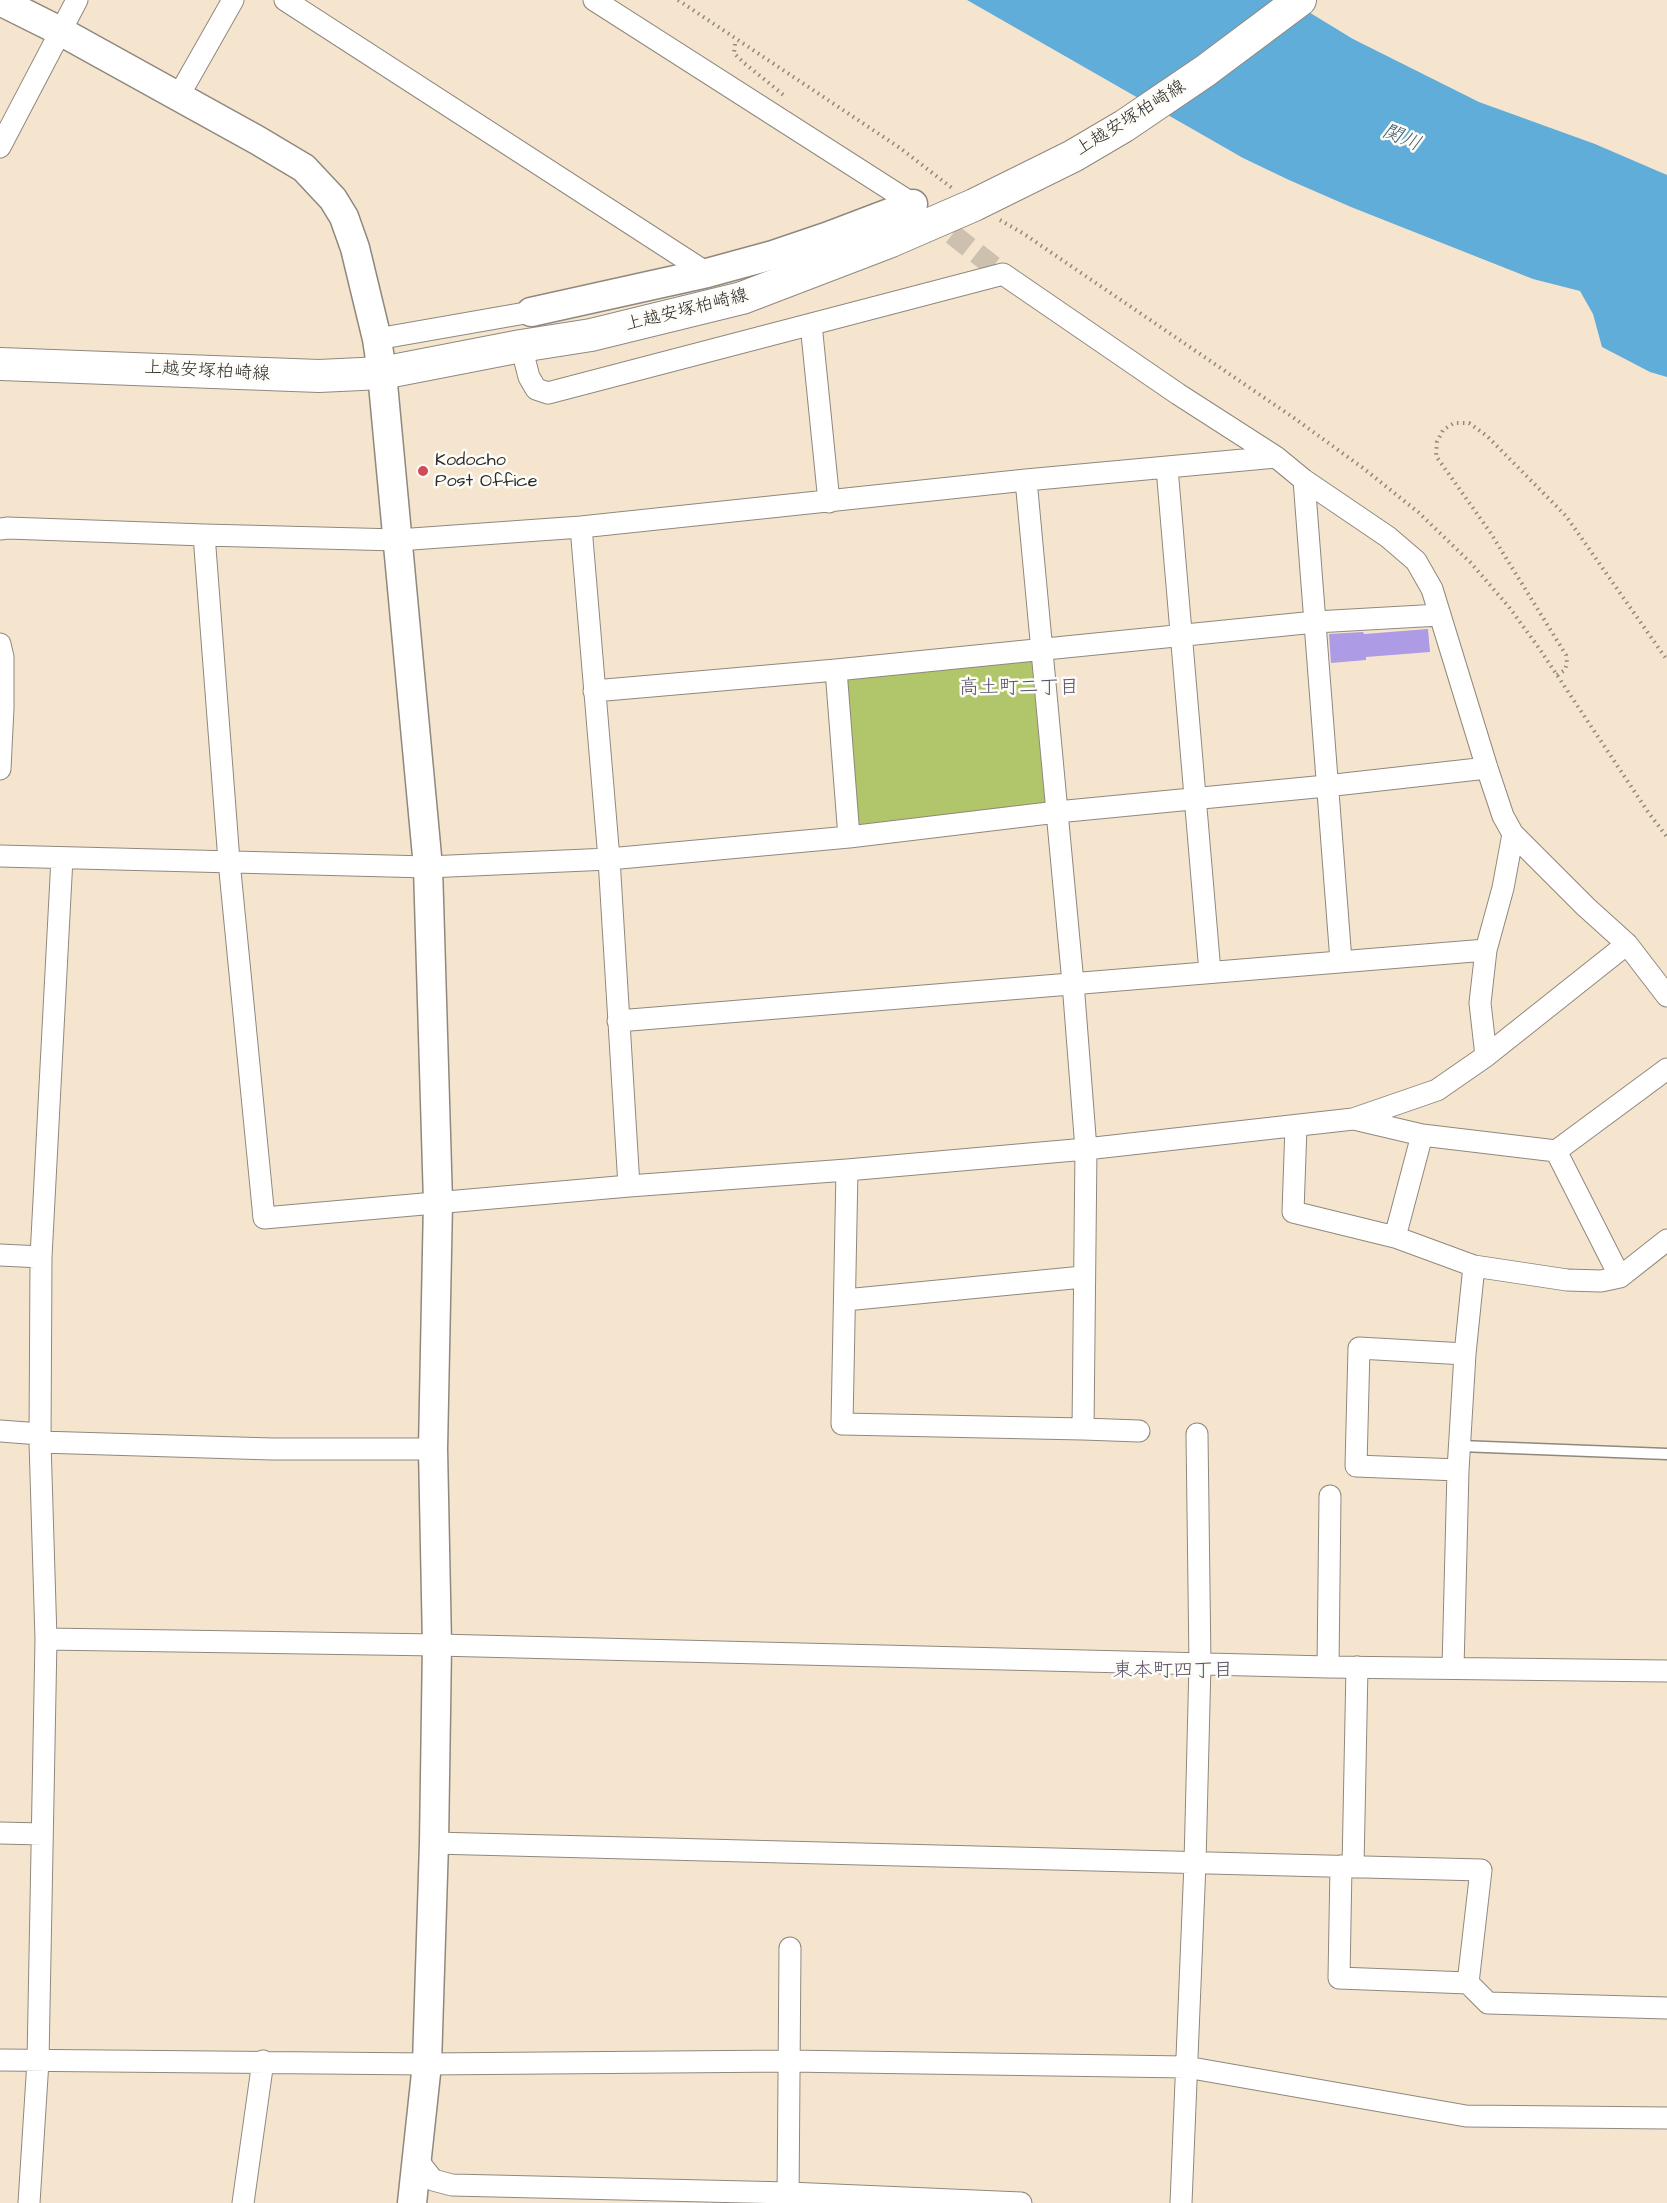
<!DOCTYPE html>
<meta charset="utf-8">
<style>
body{margin:0}
canvas{display:block;background:#f5e5cf}
</style>
<canvas width="1667" height="2203"></canvas>
<script>
const ctx = document.querySelector('canvas').getContext('2d');
ctx.lineJoin = 'round';
function paint(path, color) { ctx.fillStyle = color; ctx.fill(path, 'evenodd'); }
const shape = rows => new Path2D(rows.map(r => 'M' + r).join(''));
function stroke(path, color, width, dash) { ctx.strokeStyle = color; ctx.lineWidth = width; ctx.lineCap = dash ? 'butt' : 'round'; ctx.setLineDash(dash || []); ctx.stroke(path); }
function write(font, color, halo, rows, align = 'center') {
  ctx.font = font + ' "Architects Daughter","Klee One",sans-serif'; ctx.lineWidth = 5; ctx.setLineDash([]); ctx.textBaseline = 'middle'; ctx.strokeStyle = halo; ctx.fillStyle = color; for (const [text, x, y, turn = 0] of rows) {
    ctx.save(); ctx.translate(x, y); ctx.rotate((+turn || 0) * Math.PI / 180); ctx.textAlign = isNaN(turn) ? turn : align; if (halo) ctx.strokeText(text, 0, 0); ctx.fillText(text, 0, 0); ctx.restore();
  }
}
paint(shape([
 [1034,661,1049,812,858,827,846,678]
]), '#b1c66a');
paint(shape([
 [967,0,1289,0,1353,39,1479,102,1595,144,1667,175,1667,377,1650,372,1602,347,1593,314,1580,291,1533,279,1351,207,1289,180,1243,158]
]), '#61adda');
paint(shape([
 [1428,629,1430,652,1366,657,1366,660,1331,663,1329,634,1363,632,1364,634]
]), '#ad9be5');
stroke(shape([
 [928,215,1003,274]
]), '#cdc0ae', 21, [21, 10]);
const lane = shape([
 [1460,1446,1667,1454]
]);
const street = shape([
 [285,0,707,273],
 [594,0,913,204],
 [178,97,233,0],
 [0,147,77,0],
 [811,324,829,502],
 [377,339,531,312],
 [521,346,529,377,536,389,548,393,1003,274,1178,394,1276,457,1304,480,1388,537,1416,561,1432,589,1487,768,1503,816,1513,834,1586,907,1627,944,1667,996],
 [1167,468,1210,972],
 [1304,480,1341,961],
 [581,527,609,859,629,1186],
 [0,529,8,528,204,535,398,540,581,527,1026,480,1276,457],
 [204,535,229,861,264,1218,629,1186,847,1170,1086,1149,1353,1119,1437,1090,1486,1056,1480,1003,1486,950,1503,888,1513,834],
 [0,644,3,657,3,708,0,769],
 [836,670,849,837],
 [594,691,836,670,1315,622,1440,615],
 [0,856,428,867,609,859,849,837,1057,812,1326,786,1487,768],
 [618,1021,1486,950],
 [1486,1056,1627,944],
 [1354,1119,1422,1135,1556,1151,1667,1069],
 [1296,1126,1293,1212,1395,1237,1474,1266,1465,1354,1458,1470,1453,1668],
 [1556,1151,1620,1277,1667,1240],
 [847,1170,842,1424,1083,1429,1086,1149,1073,983,1026,480],
 [1395,1237,1422,1135],
 [0,1255,41,1257],
 [1474,1266,1567,1280,1601,1281,1620,1277],
 [845,1300,1083,1277],
 [1083,1429,1139,1431],
 [0,1431,40,1434],
 [40,1442,272,1449,433,1449],
 [1458,1470,1356,1466,1359,1348,1465,1354],
 [46,1639,437,1645,1328,1667,1667,1671],
 [1328,1667,1330,1496],
 [0,1833,42,1834],
 [434,1843,1481,1870,1468,1983,1339,1978,1341,1866],
 [1353,1867,1357,1667],
 [1468,1983,1488,2003,1667,2008],
 [0,2060,427,2064,788,2061,1186,2067,1466,2116,1667,2118],
 [418,2161,433,2180,452,2185,789,2193,1021,2203],
 [29,2203,38,2061,46,1639,40,1442,41,1257,62,858],
 [243,2203,263,2061],
 [788,2203,790,1948],
 [1181,2203,1195,1863,1200,1664,1197,1434]
]);
const secondary = shape([
 [0,1,60,31,257,140,304,168,333,199,344,217,355,248,377,339,382,373,428,867,438,1202,433,1449,437,1645,434,1843,427,2064,412,2203],
 [531,312,707,273,773,255,826,237,913,204]
]);
const primary = shape([
 [0,364,319,376,382,373,521,346,591,335,742,298,891,241,974,205,1073,156,1124,126,1205,71,1300,0]
]);
stroke(lane, '#90887d', 13);
stroke(street, '#90887d', 23);
stroke(secondary, '#90887d', 31);
stroke(primary, '#90887d', 34);
stroke(shape([
 [678,0,900,148,952,188],
 [735,44,734,53,743,62,786,97],
 [1000,220,1024,234,1294,418,1363,468,1418,512,1471,563,1509,607,1539,648,1648,812,1667,837],
 [1557,675,1565,670,1567,663,1566,655,1490,532,1436,456,1437,442,1443,430,1454,423,1469,423,1487,436,1566,516,1667,660]
]), '#90887d', 4, [1.5, 4.5]);
stroke(lane, '#fff', 10);
stroke(street, '#fff', 21);
stroke(secondary, '#fff', 28);
stroke(primary, '#fff', 32);
for (const [x, y, r, color] of [
 [423,471,6,"#d1495b"]
]) { const dot = new Path2D(); dot.arc(x, y, r, 0, 2 * Math.PI); ctx.fillStyle = color; ctx.fill(dot); stroke(dot, '#fdfcf7', 2); }
write('18px', '#2b2b2b', '#fdfcf7', [
 ["上越安塚柏崎線",1131,119,-32],
 ["上越安塚柏崎線",687,311,-14],
 ["上越安塚柏崎線",207,372,3]
]);
write('18px', '#2b2b2b', '#fdfcf7', [
 ["Kodocho",435,461],
 ["Post Office",435,482]
], 'left');
write('italic 20px', '#415f71', '#fdfcf7', [
 ["関川",1401,139,23]
]);
write('20px', '#58526c', '#fdfcf7', [
 ["高土町二丁目",1019,689],
 ["東本町四丁目",1173,1672]
]);
</script>
